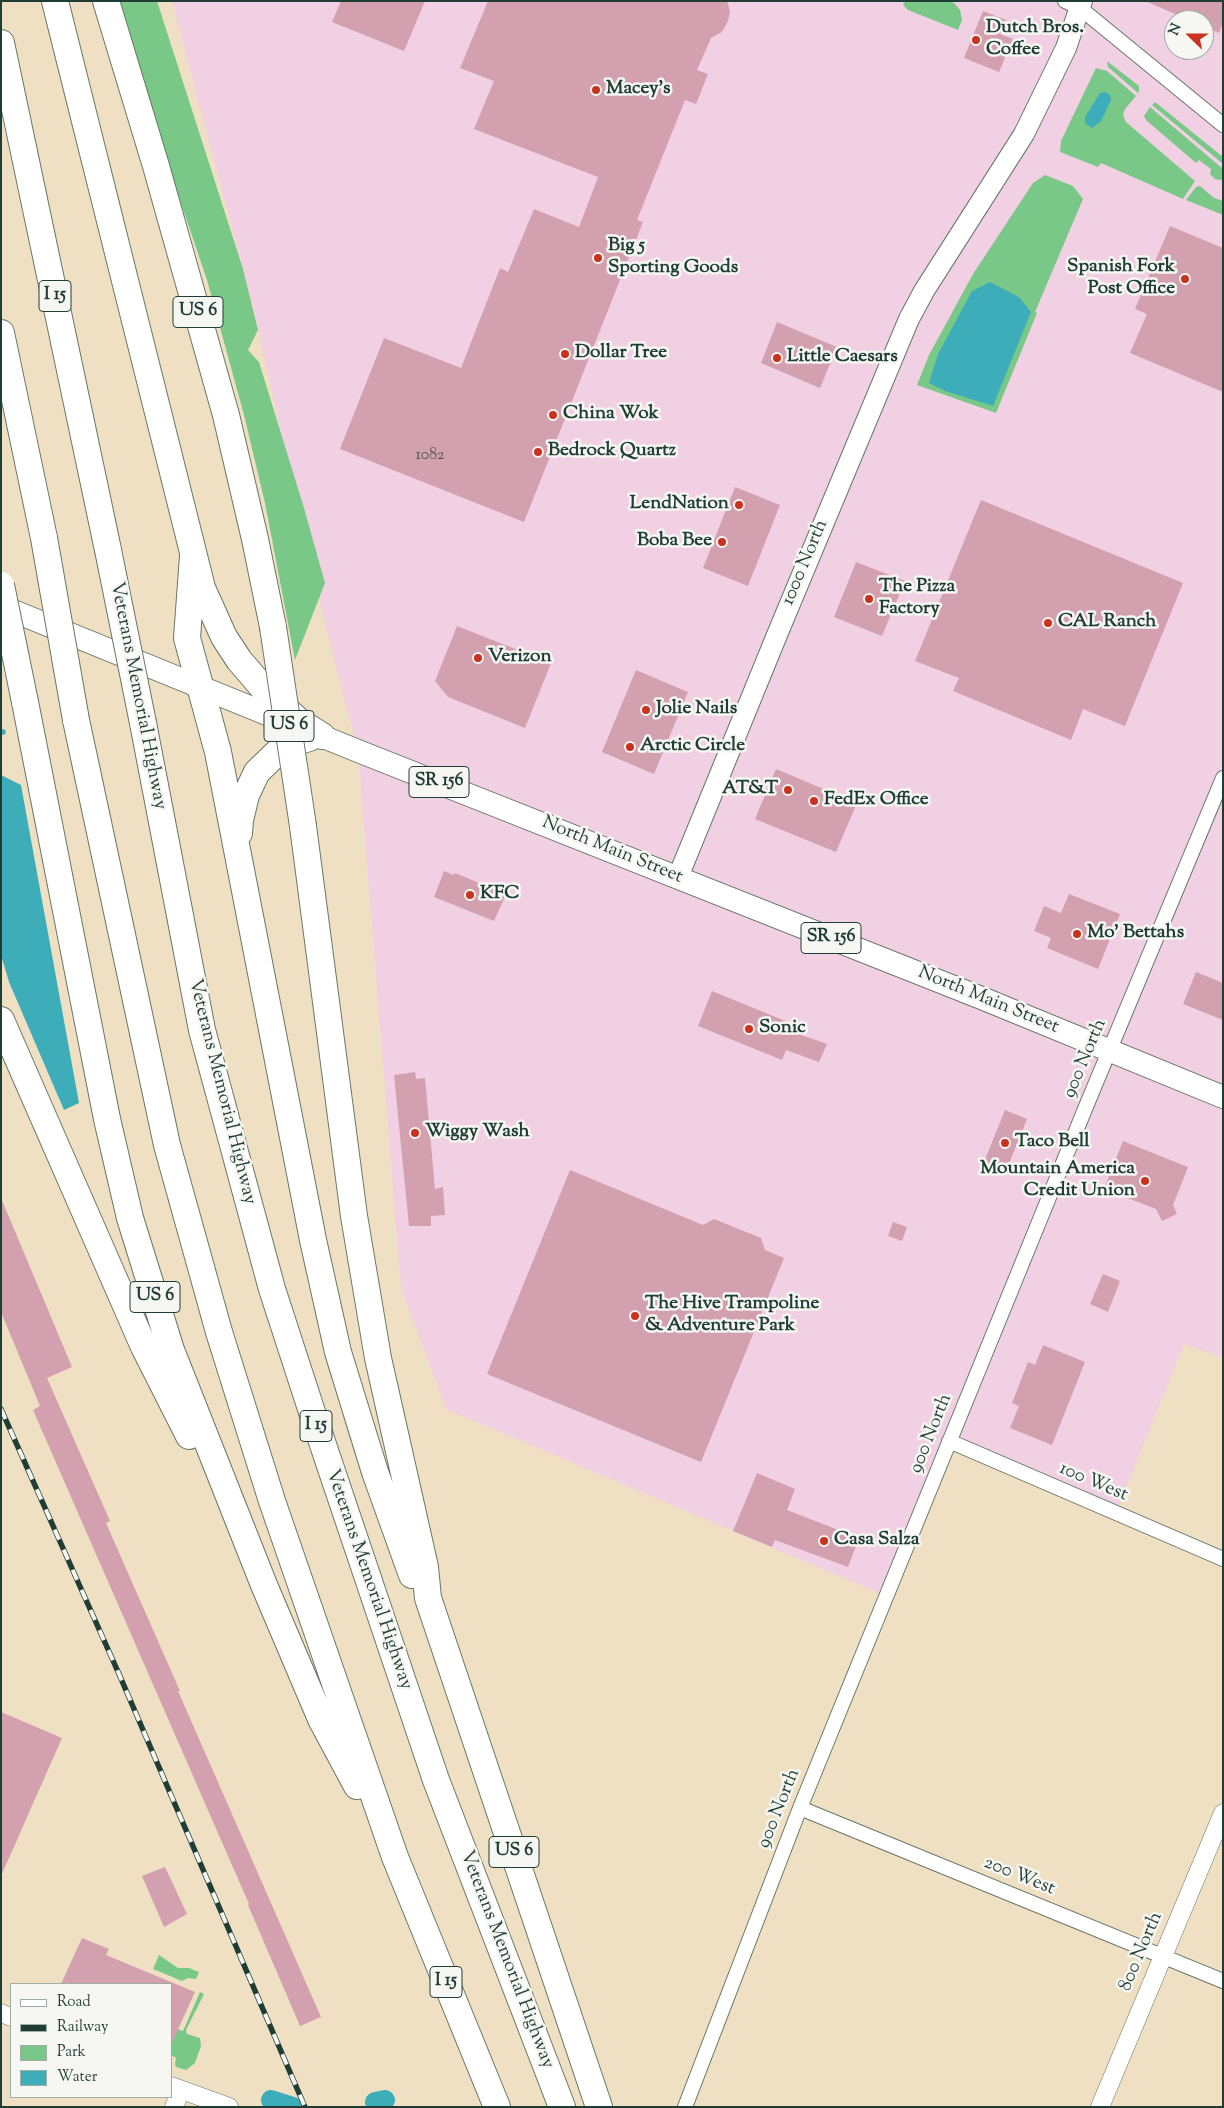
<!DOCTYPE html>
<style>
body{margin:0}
#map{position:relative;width:1224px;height:2108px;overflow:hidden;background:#efe0c3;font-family:"Sorts Mill Goudy",serif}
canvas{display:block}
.frame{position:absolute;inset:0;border:2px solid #1f3d34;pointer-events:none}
.legend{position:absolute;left:10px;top:1983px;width:162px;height:115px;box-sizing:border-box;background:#f6f6f2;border:1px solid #a0aca6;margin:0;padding:6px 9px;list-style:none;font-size:15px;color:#1f3d34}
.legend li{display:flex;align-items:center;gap:10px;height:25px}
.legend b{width:25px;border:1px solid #a0aca6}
.north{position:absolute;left:1164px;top:10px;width:50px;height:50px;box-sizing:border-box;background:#f6f6f2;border:1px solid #a0aca6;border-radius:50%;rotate:292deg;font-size:14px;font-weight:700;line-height:20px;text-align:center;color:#1f3d34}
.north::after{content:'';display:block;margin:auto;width:18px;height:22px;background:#c8321e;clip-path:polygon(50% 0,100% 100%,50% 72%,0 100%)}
</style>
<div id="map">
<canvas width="1224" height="2108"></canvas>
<div class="frame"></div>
<ul class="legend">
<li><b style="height:6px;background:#fff"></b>Road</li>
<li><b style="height:6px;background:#1f3d34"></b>Railway</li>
<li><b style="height:14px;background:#7ac888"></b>Park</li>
<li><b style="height:14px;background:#3dadb9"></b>Water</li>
</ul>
<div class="north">N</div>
</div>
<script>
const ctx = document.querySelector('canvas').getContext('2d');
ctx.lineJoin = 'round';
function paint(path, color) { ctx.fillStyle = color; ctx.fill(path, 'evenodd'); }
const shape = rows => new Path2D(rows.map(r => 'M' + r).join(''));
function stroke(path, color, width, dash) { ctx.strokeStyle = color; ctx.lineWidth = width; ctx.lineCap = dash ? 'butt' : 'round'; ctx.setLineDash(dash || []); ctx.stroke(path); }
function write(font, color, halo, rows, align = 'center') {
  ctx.font = font + ' "Sorts Mill Goudy",serif'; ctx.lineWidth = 5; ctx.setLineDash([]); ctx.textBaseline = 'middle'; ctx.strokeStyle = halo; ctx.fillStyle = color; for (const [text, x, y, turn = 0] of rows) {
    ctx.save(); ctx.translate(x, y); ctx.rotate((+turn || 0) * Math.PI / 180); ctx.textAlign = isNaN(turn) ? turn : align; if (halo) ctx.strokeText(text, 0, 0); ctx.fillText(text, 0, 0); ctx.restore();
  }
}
paint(shape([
 [172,1,1223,1,1223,1358,1184,1344,1116,1513,949,1441,886,1596,446,1409,401,1287,358,751,310,565,255,315],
 [1174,20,1204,20,1204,50,1174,50]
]), '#f1d0e3');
paint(shape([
 [120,1,157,1,243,269,258,330,248,350,259,362,304,508,325,583,295,660,265,503,244,415,207,280,166,159],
 [905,1,949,1,954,3,960,10,962,20,958,30,908,10,903,5],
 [1107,61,1139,86,1139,92,1138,93,1108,67],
 [1096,68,1107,71,1136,96,1125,109,1123,115,1126,122,1195,181,1183,199,1101,163,1098,167,1060,152,1061,141],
 [1155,102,1223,157,1223,164,1152,105],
 [1150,107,1223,169,1223,179,1220,180,1215,179,1210,174,1211,169,1199,160,1196,163,1146,120,1144,116],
 [1045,175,1073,186,1083,199,1035,312,1037,313,996,413,917,385,929,355,973,274,1033,183],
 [1200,186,1214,198,1223,201,1223,215,1186,200,1196,187],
 [159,1955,178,1968,189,1968,199,1972,196,1979,188,1978,182,1981,153,1969],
 [200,1992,204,1994,186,2030,187,2034,200,2038,201,2046,195,2063,186,2070,176,2067,175,2064,176,2058,171,2055,171,2041,177,2029,183,2031]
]), '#7ac888');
paint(shape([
 [1105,92,1110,95,1111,100,1101,121,1092,128,1085,123,1085,117,1100,93],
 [990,282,1019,297,1031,312,993,406,945,391,929,383,938,354,972,291],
 [1,775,21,785,79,1103,64,1110,9,982,1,955]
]), '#3dadb9');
stroke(shape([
 [1,732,3,732]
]), '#3dadb9', 5.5);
stroke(shape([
 [271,2100,293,2107],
 [375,2102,385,2100]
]), '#3dadb9', 20);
paint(shape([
 [341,1,425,1,404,51,332,22],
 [488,1,727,1,730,11,728,21,722,32,711,38,697,70,708,74,696,104,685,100,637,220,643,222,524,522,340,449,384,338,461,368,500,268,508,272,534,209,579,227,598,177,474,129,494,81,460,68],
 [1145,1,1223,1,1223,23,1219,33,1204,26,1204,20,1189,20],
 [983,11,1006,20,1000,34,1013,39,999,72,964,58],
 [1170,226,1223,248,1223,392,1130,353,1147,314,1135,309],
 [777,322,837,347,820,388,761,363],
 [735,487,780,505,748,586,703,568],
 [981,500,1183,583,1125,726,1083,709,1071,740,953,691,959,678,915,661],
 [856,562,905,581,882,636,834,617],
 [457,626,551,663,525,728,448,697,435,681],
 [636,670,688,692,654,774,602,752],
 [776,769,857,803,836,852,755,819],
 [444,871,454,875,455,873,506,894,494,921,434,897],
 [1069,894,1120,914,1098,969,1047,948,1051,938,1034,931,1044,906,1061,913],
 [1196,972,1223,983,1223,1020,1183,1004],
 [712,991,795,1025,793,1032,827,1044,819,1062,786,1050,782,1060,698,1026],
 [415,1072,416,1079,425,1078,435,1189,443,1187,445,1215,431,1216,431,1226,409,1226,394,1075],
 [1005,1110,1027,1119,1004,1176,982,1167],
 [1123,1141,1188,1167,1173,1205,1177,1214,1162,1221,1156,1209,1104,1189],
 [570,1170,703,1225,714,1219,761,1238,765,1250,784,1258,701,1462,487,1374],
 [1,1198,72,1367,47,1378,110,1521,106,1523,180,1691,178,1691,321,2017,300,2026,248,1905,249,1904,33,1410,40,1406,1,1312],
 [893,1222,907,1227,902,1241,888,1236],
 [1103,1274,1120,1281,1108,1312,1090,1304],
 [1043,1345,1085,1362,1052,1445,1010,1428,1019,1406,1012,1403,1028,1362,1035,1365],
 [757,1473,795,1489,787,1510,859,1538,848,1567,775,1540,772,1547,733,1531],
 [1,1712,62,1738,1,1876],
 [165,1867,187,1914,164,1927,142,1876],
 [82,1938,109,1949,106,1955,195,1992,171,2045,171,1984,61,1984]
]), '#d3a0af');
const minor = shape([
 [1065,1,1080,8,1223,125],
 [949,1441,1223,1559],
 [800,1808,1223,1981],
 [685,2107,800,1808,1085,1109,1223,778]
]);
const tertiary = shape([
 [1,2013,11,2017],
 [171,2086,229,2107],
 [174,2107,181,2090],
 [1100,2107,1223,1813]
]);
const secondary = shape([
 [678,877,779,630,909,319,924,291,1024,134,1066,48,1082,1]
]);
const primary = shape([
 [1,606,358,751,984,999,1223,1097]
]);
const motorway = shape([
 [55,1,202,588,224,637,239,660,269,695,300,722,322,736],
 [106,1,156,166,226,415,255,539,273,627],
 [1,43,108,550],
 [1,333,44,538],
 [193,556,187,638,218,752,313,1240,338,1352,375,1472,412,1575],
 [25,702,107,1119,130,1218,171,1350,264,1585,321,1719,357,1786],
 [76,720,167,1145,219,1332,272,1501,395,1857,497,2107],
 [143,723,202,1030,272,1289,313,1415,436,1780,562,2107],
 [303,826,354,1216,378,1358,425,1567,428,1598,599,2107],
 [239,833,240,820,246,795,257,772,284,746,309,738],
 [1,1020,144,1347,189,1436]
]);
stroke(minor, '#687666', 16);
stroke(tertiary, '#687666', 19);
stroke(secondary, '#687666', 22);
stroke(primary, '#687666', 24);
stroke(motorway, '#687666', 28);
stroke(minor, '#fff', 14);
stroke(tertiary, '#fff', 18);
stroke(secondary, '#fff', 20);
stroke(primary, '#fff', 22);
stroke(motorway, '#fff', 26);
const rail = shape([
 [1,1409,119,1674,305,2107]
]);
stroke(rail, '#1f3d34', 5.5);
stroke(rail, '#f6f6f2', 4, [11]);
const motorwayBridge = shape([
 [44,538,76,720],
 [108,550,143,723],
 [1,585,25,702],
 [273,627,303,826]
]);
stroke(motorwayBridge, '#687666', 28, []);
stroke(motorwayBridge, '#fff', 26);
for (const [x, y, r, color] of [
 [976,40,5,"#c8321e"],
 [596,90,5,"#c8321e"],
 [598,258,5,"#c8321e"],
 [1185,279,5,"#c8321e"],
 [565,354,5,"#c8321e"],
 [777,358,5,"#c8321e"],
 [553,415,5,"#c8321e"],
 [538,452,5,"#c8321e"],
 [739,505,5,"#c8321e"],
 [722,542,5,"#c8321e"],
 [869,599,5,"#c8321e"],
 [1048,623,5,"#c8321e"],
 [478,658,5,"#c8321e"],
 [646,710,5,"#c8321e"],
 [630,747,5,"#c8321e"],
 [788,790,5,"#c8321e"],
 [814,801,5,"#c8321e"],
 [470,895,5,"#c8321e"],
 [1077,934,5,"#c8321e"],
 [749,1029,5,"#c8321e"],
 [415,1133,5,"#c8321e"],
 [1005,1143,5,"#c8321e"],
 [1145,1181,5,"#c8321e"],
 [635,1316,5,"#c8321e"],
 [824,1541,5,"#c8321e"]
]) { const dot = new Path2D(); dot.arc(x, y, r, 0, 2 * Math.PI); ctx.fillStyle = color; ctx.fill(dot); stroke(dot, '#f6f6f2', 2); }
write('16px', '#4c5653', null, [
 ["1082",430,456]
]);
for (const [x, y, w] of [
 [55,296,32],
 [198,312,50],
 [289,726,50],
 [439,782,60],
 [831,938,60],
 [155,1297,50],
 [316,1426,32],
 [514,1852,50],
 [446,1982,32]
]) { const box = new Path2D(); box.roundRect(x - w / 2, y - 15.5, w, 31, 4); ctx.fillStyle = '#f6f6f2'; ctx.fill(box); stroke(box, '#1f3d34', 1); }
write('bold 18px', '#1f3d34', null, [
 ["I 15",55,296],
 ["US 6",198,312],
 ["US 6",289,726],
 ["SR 156",439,782],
 ["SR 156",831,938],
 ["US 6",155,1297],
 ["I 15",316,1426],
 ["US 6",514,1852],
 ["I 15",446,1982]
]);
write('bold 19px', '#1f3d34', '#f6f6f2', [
 ["Dutch Bros.",986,29],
 ["Coffee",986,51],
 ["Macey's",606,90],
 ["Big 5",608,247],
 ["Sporting Goods",608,269],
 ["Spanish Fork",1175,268,"right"],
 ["Post Office",1175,290,"right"],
 ["Dollar Tree",575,354],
 ["Little Caesars",787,358],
 ["China Wok",563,415],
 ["Bedrock Quartz",548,452],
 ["LendNation",729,505,"right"],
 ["Boba Bee",712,542,"right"],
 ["The Pizza",879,588],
 ["Factory",879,610],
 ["CAL Ranch",1058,623],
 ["Verizon",488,658],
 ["Jolie Nails",656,710],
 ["Arctic Circle",640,747],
 ["AT&T",778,790,"right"],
 ["FedEx Office",824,801],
 ["KFC",480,895],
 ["Mo' Bettahs",1087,934],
 ["Sonic",759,1029],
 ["Wiggy Wash",425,1133],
 ["Taco Bell",1015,1143],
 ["Mountain America",1135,1170,"right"],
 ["Credit Union",1135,1192,"right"],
 ["The Hive Trampoline",645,1305],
 ["& Adventure Park",645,1327],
 ["Casa Salza",834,1541]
], 'left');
write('19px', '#1f3d34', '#f6f6f2', [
 ["1000 North",806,563,-67],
 ["Veterans Memorial Highway",137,696,79],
 ["North Main Street",612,851,22],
 ["North Main Street",988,1001,22],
 ["900 North",1086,1059,-67],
 ["Veterans Memorial Highway",221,1092,76],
 ["900 North",932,1434,-68],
 ["100 West",1093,1483,23],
 ["Veterans Memorial Highway",368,1580,71],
 ["900 North",780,1809,-68],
 ["200 West",1019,1877,22],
 ["800 North",1142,1952,-67],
 ["Veterans Memorial Highway",506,1960,69]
]);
</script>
